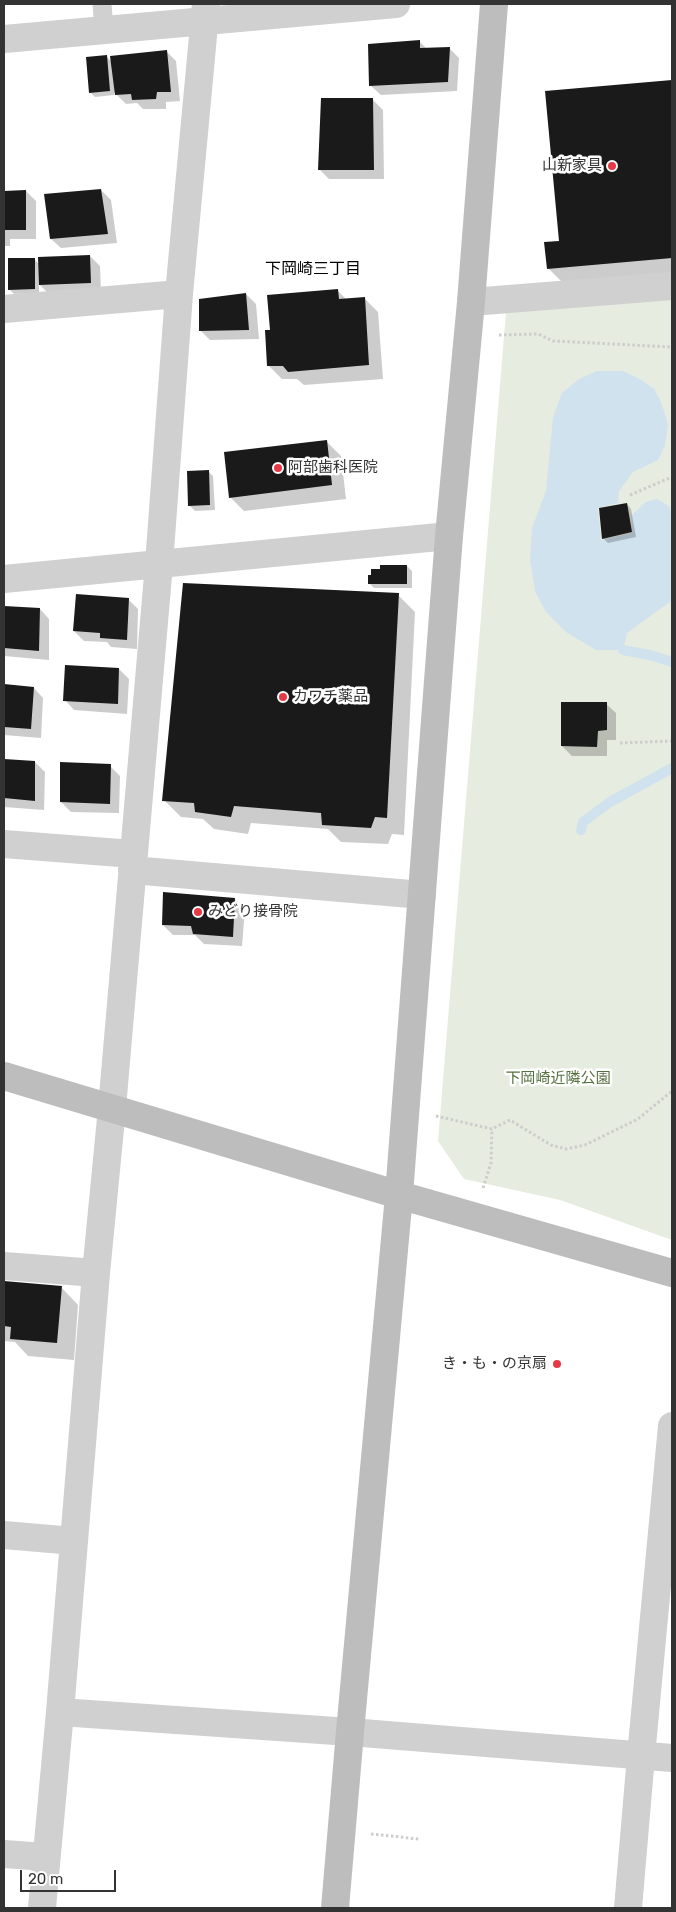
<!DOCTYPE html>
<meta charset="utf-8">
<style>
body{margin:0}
#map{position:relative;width:676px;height:1912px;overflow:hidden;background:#fff;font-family:Rubik,sans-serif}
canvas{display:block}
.frame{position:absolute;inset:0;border:5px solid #333;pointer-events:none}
.scale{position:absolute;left:20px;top:1870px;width:96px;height:22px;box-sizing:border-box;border:2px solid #333;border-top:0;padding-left:6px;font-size:15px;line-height:18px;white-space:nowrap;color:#333;-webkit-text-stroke:4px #fff;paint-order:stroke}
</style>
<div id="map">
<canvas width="676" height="1912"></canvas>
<div class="frame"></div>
<div class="scale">20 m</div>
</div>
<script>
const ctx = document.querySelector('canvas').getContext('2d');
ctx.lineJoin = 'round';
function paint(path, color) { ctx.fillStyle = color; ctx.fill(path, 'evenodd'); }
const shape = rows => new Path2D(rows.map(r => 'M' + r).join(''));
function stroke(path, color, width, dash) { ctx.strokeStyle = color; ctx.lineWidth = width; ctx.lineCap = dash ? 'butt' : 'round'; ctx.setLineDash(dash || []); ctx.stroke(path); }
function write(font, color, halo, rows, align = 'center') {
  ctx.font = font + ' Rubik,"Noto Sans JP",sans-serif'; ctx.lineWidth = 5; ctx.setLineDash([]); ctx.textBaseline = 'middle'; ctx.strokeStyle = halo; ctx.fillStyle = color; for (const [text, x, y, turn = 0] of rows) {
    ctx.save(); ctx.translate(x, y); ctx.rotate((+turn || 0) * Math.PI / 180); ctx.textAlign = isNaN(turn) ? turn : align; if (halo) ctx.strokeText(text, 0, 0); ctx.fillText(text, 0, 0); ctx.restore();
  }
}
paint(shape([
 [672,297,672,1240,560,1200,464,1179,438,1141,506,312]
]), '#e6ecdf');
paint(shape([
 [597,371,623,371,640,379,654,389,661,402,668,424,665,445,658,460,633,472,619,491,618,503,598,508,601,540,632,533,631,516,646,502,657,499,669,506,672,515,671,601,627,633,623,650,596,650,566,632,546,612,535,591,530,560,532,528,546,491,553,417,562,393,579,379]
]), '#cfe2ee');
paint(shape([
 [420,42,427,49,449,48,459,58,457,91,381,95,371,86],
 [166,51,176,61,180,101,166,102,166,109,143,109,137,103,126,104,114,92,114,95,95,97,90,92,106,56,112,62],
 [672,81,672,276,566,286,548,268,560,242,546,93],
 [373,100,383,110,384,179,329,179,320,170],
 [101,190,111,200,117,243,61,248,51,239],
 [26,191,36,201,36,239,10,239,10,246,4,246,4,192],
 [90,256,100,266,101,293,50,295,39,284,39,293,14,294,10,290,34,259,40,265],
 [337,290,347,300,364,298,378,312,383,379,304,385,297,379,282,379,268,365,271,331],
 [246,294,256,304,259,339,210,340,200,330],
 [327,442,341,456,346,499,244,511,230,497],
 [208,471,213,476,215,510,195,511,190,506],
 [627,504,631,509,636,537,608,543,603,538],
 [407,566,412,571,412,588,374,588,369,583],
 [398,595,415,612,404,835,392,834,388,844,341,842,328,829,251,823,248,834,214,829,203,819,181,817,164,800],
 [128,599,138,609,137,649,111,647,107,642,84,641,74,631],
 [4,607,40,609,49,619,49,660,4,656],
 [119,669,129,679,127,714,74,710,65,700],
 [4,685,34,688,43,698,41,738,4,735],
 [606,704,616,713,616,740,607,740,607,756,572,756,562,746],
 [4,760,35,762,45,772,44,810,4,807],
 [110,766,120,776,119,813,71,812,61,802],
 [235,900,245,909,242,946,204,944,195,935,173,935,163,925],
 [4,1282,61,1287,78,1305,74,1360,28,1356,15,1342,4,1341]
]), '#0003');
stroke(shape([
 [623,650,650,655,672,662],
 [581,830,583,822,610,802,672,768]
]), '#cfe2ee', 10);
paint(shape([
 [420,40,420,48,450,47,448,82,369,86,368,44],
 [167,50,171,92,157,92,156,99,132,100,131,94,115,95,110,56],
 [107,55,110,91,89,93,86,57],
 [672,80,672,258,547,269,544,242,559,241,545,91],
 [321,98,373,98,374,170,318,170],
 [101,189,108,234,50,239,44,194],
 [26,190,26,230,4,230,4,191],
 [90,255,91,283,39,285,38,257],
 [8,258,35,258,35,289,8,290],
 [338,289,339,299,365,297,369,365,288,372,283,366,267,366,265,330,270,330,267,295],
 [246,293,249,330,199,331,199,299],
 [327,440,332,485,229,498,224,452],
 [209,470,210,505,188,506,187,471],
 [627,503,632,532,602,539,599,508],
 [380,565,407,565,407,584,368,584,368,575,371,575,371,569,380,569],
 [183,583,399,593,387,818,375,817,371,828,322,825,321,813,234,806,231,817,195,812,194,803,162,801],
 [76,594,129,598,127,640,100,638,100,633,73,631],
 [4,606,40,608,39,651,4,648],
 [65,665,119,668,118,704,63,701],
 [4,684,34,687,31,729,4,727],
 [561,702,607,702,607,730,598,731,597,747,561,746],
 [4,759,35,761,35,801,4,798],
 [60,762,111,764,110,804,60,802],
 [163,892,235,898,233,937,193,934,191,926,162,925],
 [4,1281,62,1286,57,1343,10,1339,11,1327,4,1326]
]), '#1a1a1a');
stroke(shape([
 [499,335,538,334,553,341,672,347],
 [630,495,672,477],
 [620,743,672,741],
 [436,1116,492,1129,510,1120,551,1145,566,1149,585,1145,638,1119,672,1091],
 [483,1188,491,1163,492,1129],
 [371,1834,419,1839]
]), '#cdcdcd', 3, [2.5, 2.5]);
stroke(shape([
 [102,4,104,29]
]), '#d0d0d0', 19);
stroke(shape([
 [4,39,396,4],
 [471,302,672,286],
 [4,309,179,294],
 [4,579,449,536],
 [4,844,133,854],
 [132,870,422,895],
 [4,1266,96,1273],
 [4,1535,74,1541],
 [60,1712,350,1732,672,1758],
 [4,1854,46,1857],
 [42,1908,60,1712,96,1273,112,1108,159,564,179,294,206,4],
 [628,1908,641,1756,672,1426]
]), '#d0d0d0', 28);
stroke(shape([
 [4,1076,399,1195,672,1273],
 [335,1908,350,1732,399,1195,449,536,471,302,494,4]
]), '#bdbdbd', 28);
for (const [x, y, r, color] of [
 [612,166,5,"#e63946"],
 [278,468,5,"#e63946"],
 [283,697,5,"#e63946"],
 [198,912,5,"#e63946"],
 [557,1364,5,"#e63946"]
]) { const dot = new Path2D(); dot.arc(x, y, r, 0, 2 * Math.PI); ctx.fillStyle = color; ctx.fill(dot); stroke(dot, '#fff', 2); }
write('15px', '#333', '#fff', [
 ["山新家具",602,166,"right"],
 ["阿部歯科医院",288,468],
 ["カワチ薬品",293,697],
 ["みどり接骨院",208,912],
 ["き・も・の京扇",547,1364,"right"]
], 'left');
write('15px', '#56703f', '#fff', [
 ["下岡崎近隣公園",558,1079]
]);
write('16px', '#000', '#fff', [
 ["下岡崎三丁目",313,269]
]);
</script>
